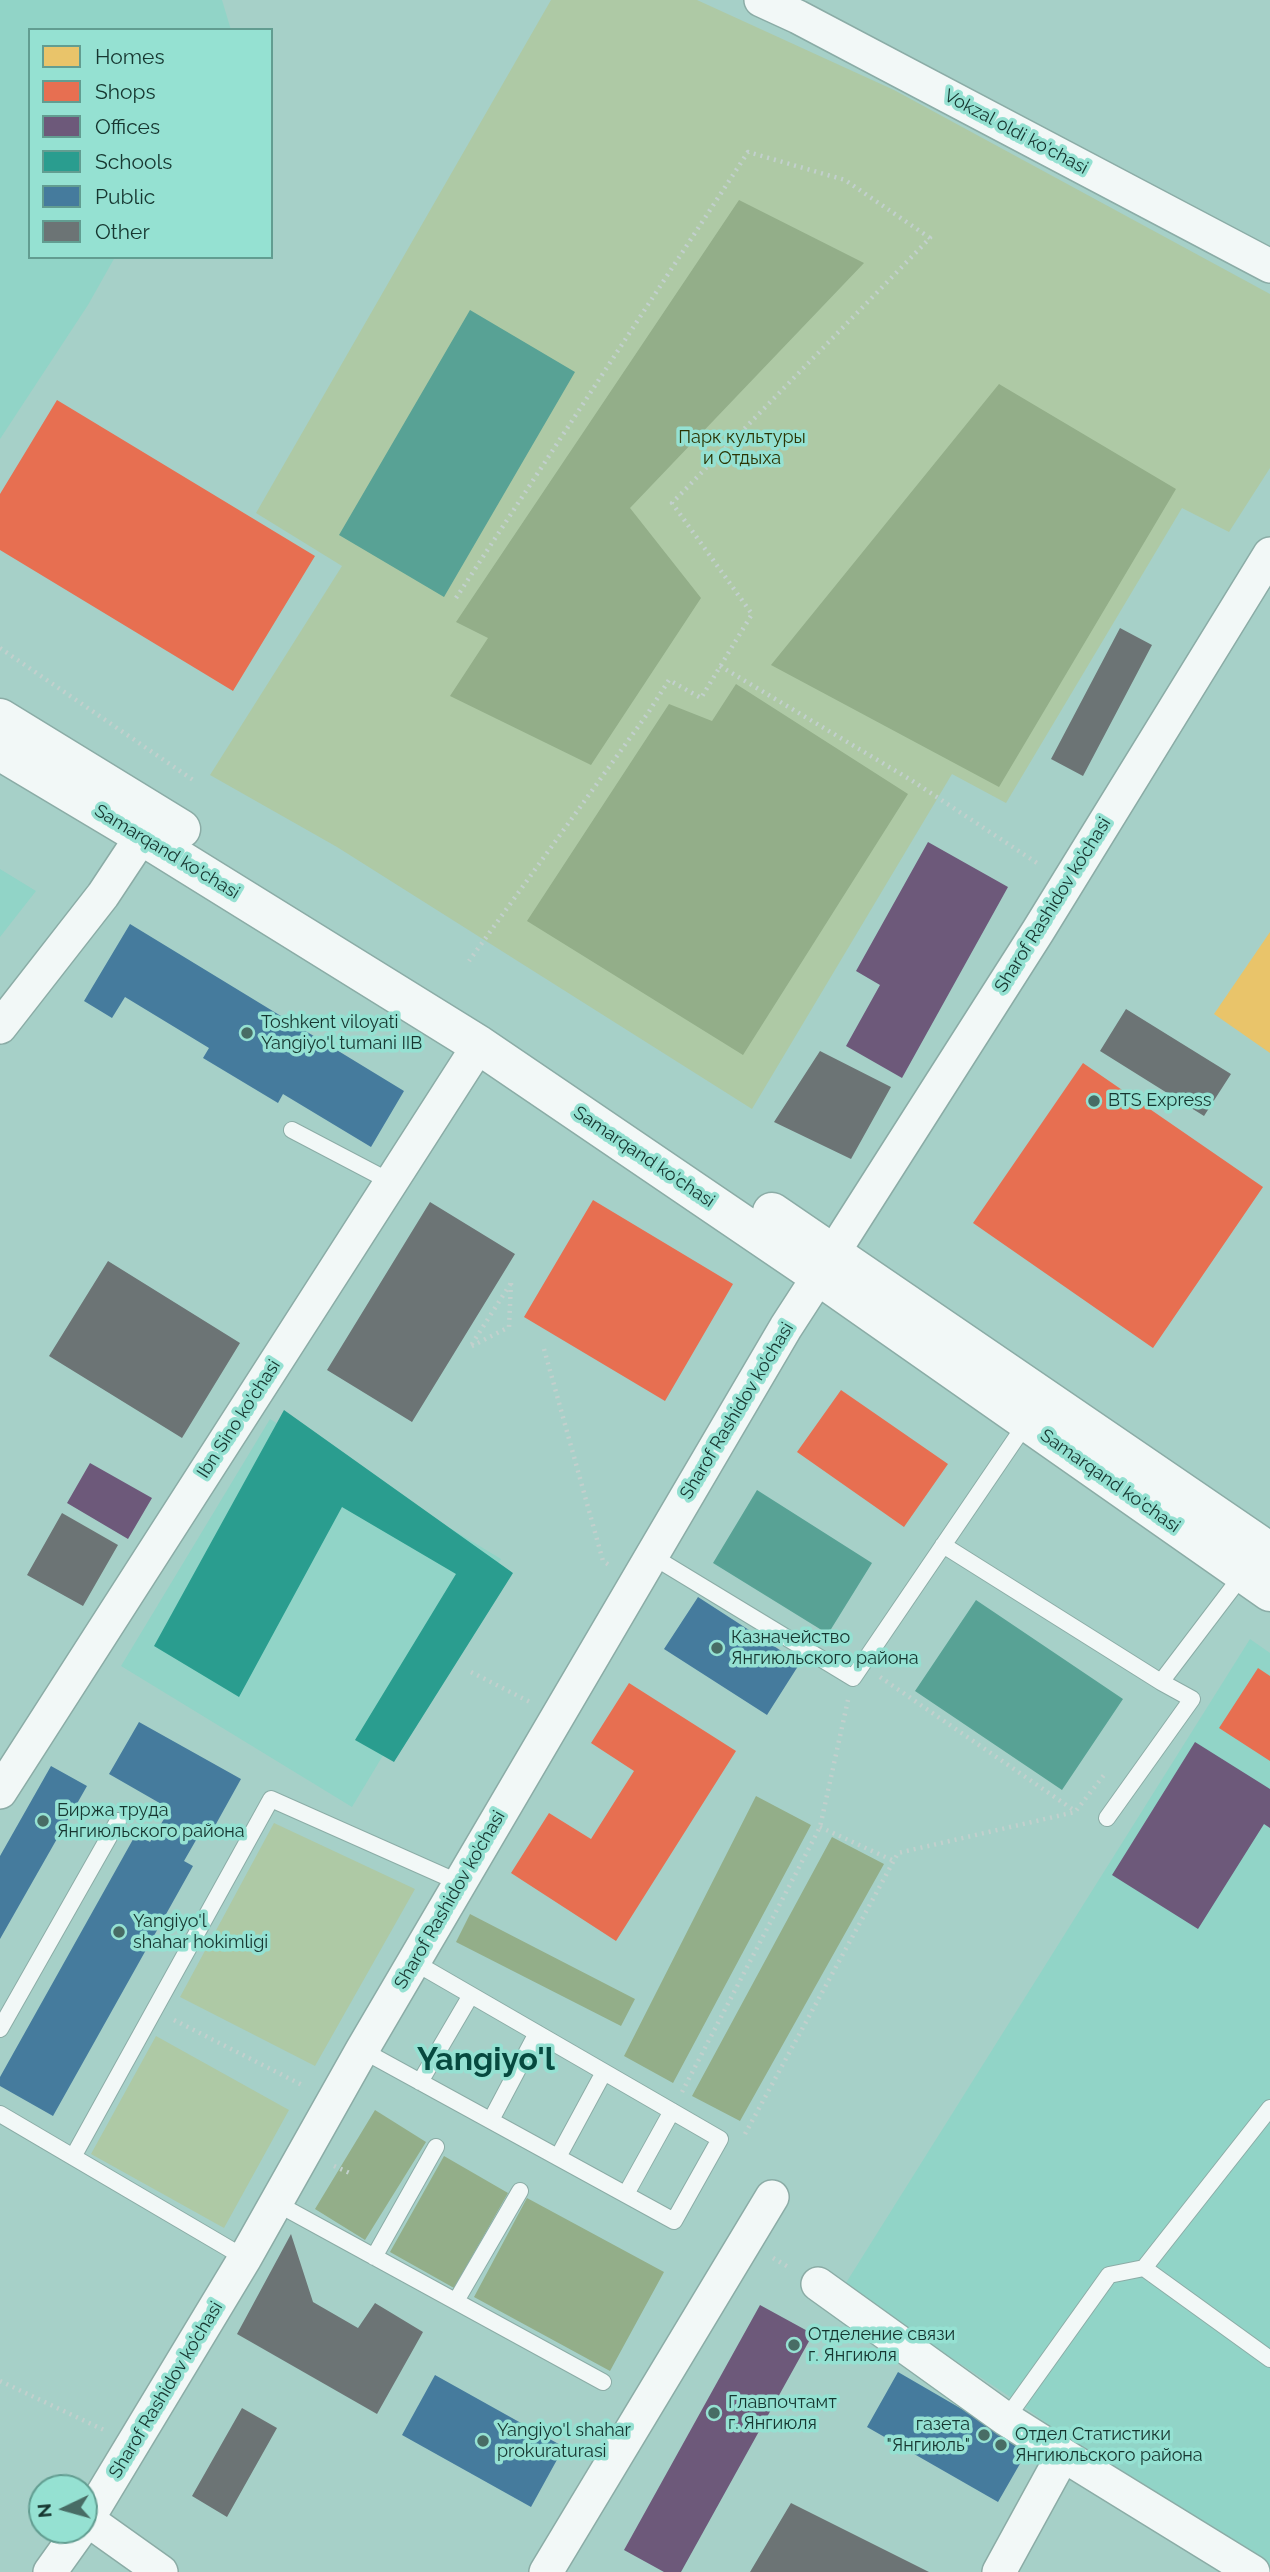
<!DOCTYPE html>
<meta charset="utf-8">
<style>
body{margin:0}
#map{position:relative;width:1270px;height:2572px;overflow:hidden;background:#a6d0c8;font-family:Raleway,sans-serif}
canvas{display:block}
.legend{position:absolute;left:28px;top:28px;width:245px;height:231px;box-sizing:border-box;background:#95e1d2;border:2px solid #629d91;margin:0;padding:9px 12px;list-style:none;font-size:21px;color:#163630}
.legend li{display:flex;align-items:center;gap:14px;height:35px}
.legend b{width:35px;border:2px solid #629d91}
.north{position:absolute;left:28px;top:2474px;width:70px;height:70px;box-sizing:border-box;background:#95e1d2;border:2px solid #629d91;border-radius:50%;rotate:265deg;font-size:19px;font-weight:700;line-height:28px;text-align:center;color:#163630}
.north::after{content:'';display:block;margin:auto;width:24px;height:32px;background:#486c65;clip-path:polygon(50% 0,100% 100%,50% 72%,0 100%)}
</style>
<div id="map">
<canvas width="1270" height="2572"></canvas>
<ul class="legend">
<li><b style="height:19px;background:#e9c46a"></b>Homes</li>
<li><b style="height:19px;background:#e76f51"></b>Shops</li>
<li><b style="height:19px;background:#6d597a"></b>Offices</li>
<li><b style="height:19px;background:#2a9d8f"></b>Schools</li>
<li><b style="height:19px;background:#457b9d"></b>Public</li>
<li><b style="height:19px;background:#6c7475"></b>Other</li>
</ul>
<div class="north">N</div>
</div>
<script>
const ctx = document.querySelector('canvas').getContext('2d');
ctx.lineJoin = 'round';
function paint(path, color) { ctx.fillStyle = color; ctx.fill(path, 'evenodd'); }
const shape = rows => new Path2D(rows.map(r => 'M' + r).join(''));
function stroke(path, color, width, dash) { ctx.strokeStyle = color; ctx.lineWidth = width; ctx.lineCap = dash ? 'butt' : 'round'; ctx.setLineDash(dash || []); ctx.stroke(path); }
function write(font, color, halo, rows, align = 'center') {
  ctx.font = font + ' Raleway,sans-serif'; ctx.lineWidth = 7; ctx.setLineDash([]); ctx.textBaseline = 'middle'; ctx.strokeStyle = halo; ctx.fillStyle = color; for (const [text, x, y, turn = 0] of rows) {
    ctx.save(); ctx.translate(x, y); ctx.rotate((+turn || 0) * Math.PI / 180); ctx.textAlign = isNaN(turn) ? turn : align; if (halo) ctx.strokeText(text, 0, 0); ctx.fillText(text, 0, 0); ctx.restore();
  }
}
paint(shape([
 [0,0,222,0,231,30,30,30,30,257,115,257,88,305,0,439],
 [0,869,36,891,0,937],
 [270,1419,501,1559,352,1807,121,1666],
 [1250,1639,1270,1653,1270,2572,1248,2572,1019,2403,844,2286]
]), '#91d4c7');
paint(shape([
 [551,0,697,0,894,90,1270,294,1270,468,1229,532,1182,508,1006,803,952,774,752,1109,337,847,210,775,342,566,256,513],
 [274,1823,415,1889,315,2066,180,1997],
 [156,2036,289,2110,224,2228,91,2154]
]), '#aec9a5');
paint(shape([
 [739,200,864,263,630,508,701,598,591,765,450,696,488,638,456,622],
 [999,384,1176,489,999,787,771,665],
 [736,684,908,794,743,1055,527,921,669,704,712,721],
 [756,1796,811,1825,673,2083,624,2056],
 [832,1837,884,1864,740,2121,692,2096],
 [470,1914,635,1999,621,2026,456,1942],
 [375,2110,426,2142,365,2240,315,2209],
 [444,2156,508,2193,454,2288,390,2252],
 [527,2198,664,2272,610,2371,474,2297]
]), '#93ae89');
paint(shape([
 [470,310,575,372,444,597,339,535],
 [757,1490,872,1563,828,1634,713,1563],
 [976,1600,1123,1699,1062,1790,915,1691]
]), '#58a295');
paint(shape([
 [1270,932,1270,1053,1214,1014]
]), '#e9c46a');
paint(shape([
 [57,400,315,556,233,691,0,550,0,494],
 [1083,1063,1263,1187,1153,1348,973,1223],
 [593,1200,733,1284,665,1401,524,1317],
 [841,1390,948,1464,904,1527,797,1452],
 [1258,1668,1270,1676,1270,1761,1219,1728],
 [629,1683,736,1751,616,1941,511,1873,549,1813,591,1839,634,1771,591,1743]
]), '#e76f51');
paint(shape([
 [928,842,1008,887,902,1078,846,1046,880,985,856,971],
 [90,1463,152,1498,128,1539,67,1503],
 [1195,1742,1270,1789,1270,1828,1264,1824,1198,1929,1112,1875],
 [760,2305,813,2334,681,2572,664,2572,624,2550]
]), '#6d597a');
paint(shape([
 [284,1410,513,1573,394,1762,355,1740,456,1574,342,1507,239,1697,154,1646]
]), '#2a9d8f');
paint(shape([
 [130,924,404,1091,371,1147,283,1094,278,1103,203,1058,209,1048,125,997,112,1018,84,1001],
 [698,1597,800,1663,767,1715,664,1649],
 [139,1722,241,1779,211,1833,203,1828,184,1861,193,1866,53,2116,0,2086,0,2077,136,1834,150,1842,170,1809,109,1774],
 [51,1766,87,1786,0,1939,0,1856],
 [898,2372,1029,2448,998,2502,867,2427],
 [435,2375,564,2447,531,2507,402,2435]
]), '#457b9d');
paint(shape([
 [1120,628,1152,645,1083,776,1051,759],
 [1126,1009,1231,1074,1204,1116,1100,1051],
 [820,1051,891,1087,851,1159,774,1122],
 [430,1202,515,1254,412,1422,327,1370],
 [108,1261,240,1343,182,1438,49,1356],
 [62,1513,118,1545,83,1606,27,1575],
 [291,2234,313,2302,358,2328,375,2303,423,2332,377,2414,237,2334],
 [242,2408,277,2428,227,2517,192,2496],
 [791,2503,929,2572,750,2572]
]), '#6c7475');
const lane = shape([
 [292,1130,391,1182],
 [943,1545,1161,1682,1243,1574],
 [652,1556,853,1678,1027,1422],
 [1107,1818,1192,1699,1161,1682],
 [0,2029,118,1821],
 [362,2050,674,2221,720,2139,414,1962],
 [420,2082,471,1995],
 [0,2114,245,2258],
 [491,2120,537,2033],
 [73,2157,271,1799,460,1883],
 [558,2157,604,2072],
 [626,2194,672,2111],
 [276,2203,603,2382],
 [374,2257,436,2147],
 [1144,2268,1270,2359],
 [456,2301,520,2191],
 [1006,2419,1109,2275,1144,2268,1270,2108]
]);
const street = shape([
 [761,0,798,17,1270,266],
 [0,1027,103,895,142,836],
 [833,1253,1038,931,1270,554],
 [0,1792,479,1045],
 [818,2284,1006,2419,1063,2455],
 [88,2520,161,2572],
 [84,2525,245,2258,362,2050,786,1327,819,1276],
 [50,2572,80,2530],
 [546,2572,772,2197],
 [999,2572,1063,2455,1253,2572]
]);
const secondary = shape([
 [0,718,181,829],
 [0,751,142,836,479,1045,819,1276,1270,1592],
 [772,1212,1270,1552]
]);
stroke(lane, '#8baca6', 18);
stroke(street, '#8baca6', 36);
stroke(secondary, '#8baca6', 41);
stroke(shape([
 [456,598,748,152,845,180,930,238,672,503,752,614,701,698,669,680,648,713,469,961],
 [0,648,196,782],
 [720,666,911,780,1040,865],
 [511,1283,509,1327,470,1347,511,1283],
 [544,1349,603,1561,609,1565],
 [471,1672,530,1702],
 [880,1677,1075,1811],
 [820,1827,894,1861],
 [174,2020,304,2086],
 [682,2092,820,1827,848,1700],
 [745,2134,898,1853,1075,1812,1104,1775],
 [334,2166,352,2174],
 [773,2258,790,2268],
 [0,2381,104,2430]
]), '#c2d0cd', 4.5, [2, 5]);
stroke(lane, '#f2f8f7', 16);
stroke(street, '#f2f8f7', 33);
stroke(secondary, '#f2f8f7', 38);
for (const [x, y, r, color] of [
 [247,1033,7,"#486c65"],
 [1094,1101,7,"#486c65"],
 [717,1648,7,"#486c65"],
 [43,1821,7,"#486c65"],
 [119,1932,7,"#486c65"],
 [794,2345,7,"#486c65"],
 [714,2413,7,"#486c65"],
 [984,2435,7,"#486c65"],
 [483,2441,7,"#486c65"],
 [1001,2445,7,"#486c65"]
]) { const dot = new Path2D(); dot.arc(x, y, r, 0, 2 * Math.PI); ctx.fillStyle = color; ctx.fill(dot); stroke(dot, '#95e1d2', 2.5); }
write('18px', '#163630', '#95e1d2', [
 ["Vokzal oldi ko'chasi",1016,132,28],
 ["Samarqand ko'chasi",167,852,31],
 ["Sharof Rashidov ko’chasi",1053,905,-58],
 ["Samarqand ko'chasi",644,1157,34],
 ["Sharof Rashidov ko’chasi",737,1411,-59],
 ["Ibn Sino ko'chasi",239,1419,-57],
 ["Samarqand ko'chasi",1110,1481,35],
 ["Sharof Rashidov ko’chasi",450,1900,-60],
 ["Sharof Rashidov ko’chasi",166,2390,-59]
]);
write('18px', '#2b3403', '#95e1d2', [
 ["Парк культуры",742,438],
 ["и Отдыха",742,459]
]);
write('18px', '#163630', '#95e1d2', [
 ["Toshkent viloyati",261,1023],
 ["Yangiyo'l tumani IIB",261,1044],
 ["BTS Express",1108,1101],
 ["Казначейство",731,1638],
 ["Янгиюльского района",731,1659],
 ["Биржа труда",57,1811],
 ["Янгиюльского района",57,1832],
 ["Yangiyo'l",133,1922],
 ["shahar hokimligi",133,1943],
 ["Отделение связи",808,2335],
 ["г. Янгиюля",808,2356],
 ["Главпочтамт",728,2403],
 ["г. Янгиюля",728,2424],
 ["газета",970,2425,"right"],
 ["\"Янгиюль\"",970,2446,"right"],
 ["Yangiyo'l shahar",497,2431],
 ["prokuraturasi",497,2452],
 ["Отдел Статистики",1015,2435],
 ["Янгиюльского района",1015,2456]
], 'left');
write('bold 32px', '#06493f', '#95e1d2', [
 ["Yangiyo'l",486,2060]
]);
</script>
